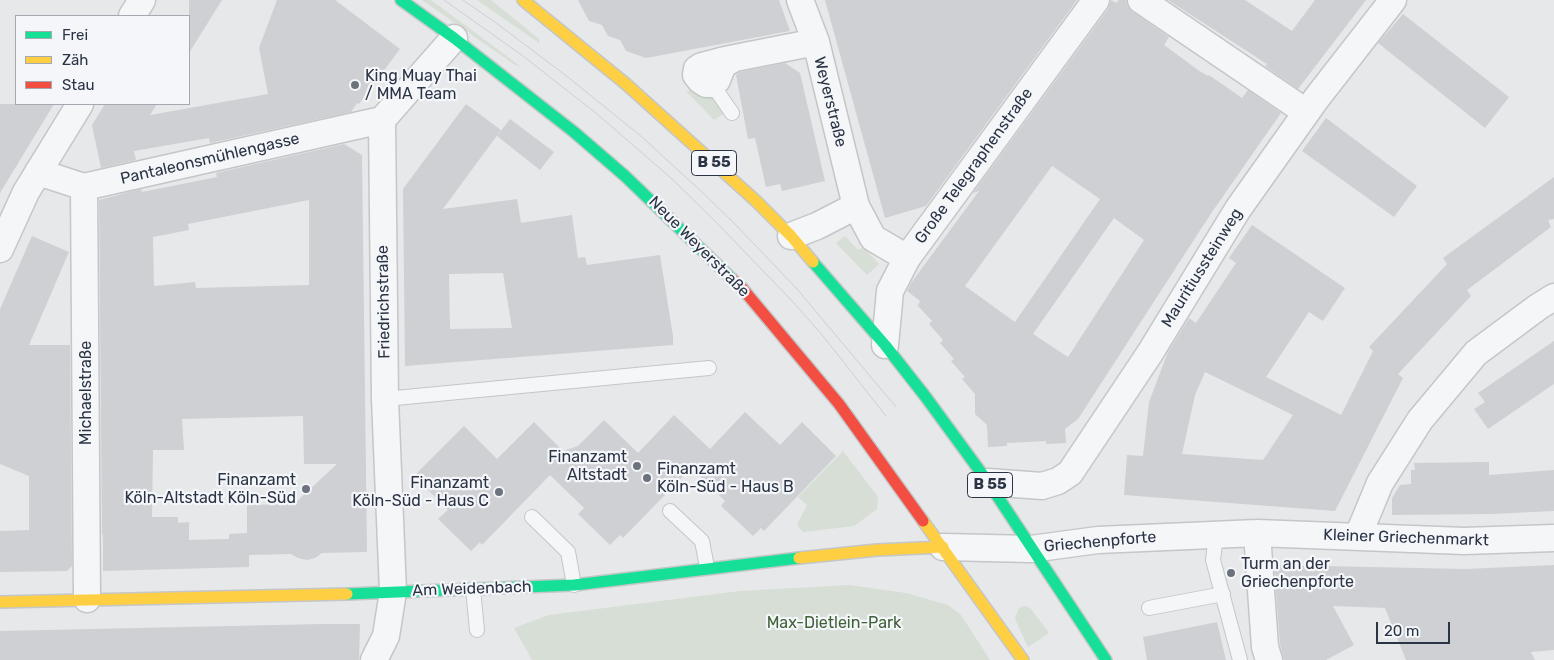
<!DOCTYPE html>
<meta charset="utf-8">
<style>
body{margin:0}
#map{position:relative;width:1554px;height:660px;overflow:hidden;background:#e6e8ea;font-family:Rubik,sans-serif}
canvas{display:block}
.legend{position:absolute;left:15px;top:15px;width:175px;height:90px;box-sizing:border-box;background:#f4f6f9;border:1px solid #a4a8b1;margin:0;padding:6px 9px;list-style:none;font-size:15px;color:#2b3445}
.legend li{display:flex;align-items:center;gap:10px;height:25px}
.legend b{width:25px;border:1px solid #a4a8b1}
.scale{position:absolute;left:1376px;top:622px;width:74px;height:22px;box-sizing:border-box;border:2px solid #2b3445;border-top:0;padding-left:6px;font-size:15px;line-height:18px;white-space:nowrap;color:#2b3445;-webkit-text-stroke:4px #f4f6f9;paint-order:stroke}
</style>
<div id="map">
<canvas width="1554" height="660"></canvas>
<ul class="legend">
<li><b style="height:6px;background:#16e098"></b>Frei</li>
<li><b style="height:6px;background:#ffcf43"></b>Zäh</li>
<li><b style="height:6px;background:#f24e42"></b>Stau</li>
</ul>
<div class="scale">20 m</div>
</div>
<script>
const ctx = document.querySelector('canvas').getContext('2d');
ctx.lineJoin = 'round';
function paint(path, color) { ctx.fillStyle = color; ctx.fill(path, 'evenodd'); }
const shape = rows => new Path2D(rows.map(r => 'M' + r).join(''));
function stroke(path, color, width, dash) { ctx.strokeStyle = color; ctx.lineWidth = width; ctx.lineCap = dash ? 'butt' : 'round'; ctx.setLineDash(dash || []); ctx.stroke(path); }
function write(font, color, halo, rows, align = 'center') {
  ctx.font = font + ' Rubik,sans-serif'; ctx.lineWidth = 4.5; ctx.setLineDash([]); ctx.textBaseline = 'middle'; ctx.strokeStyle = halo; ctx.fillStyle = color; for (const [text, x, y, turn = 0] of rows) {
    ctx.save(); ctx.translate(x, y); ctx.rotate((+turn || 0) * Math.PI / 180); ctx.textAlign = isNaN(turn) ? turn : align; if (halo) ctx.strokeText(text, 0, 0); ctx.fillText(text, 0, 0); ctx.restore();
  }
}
paint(shape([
 [422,0,431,0,520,66,515,65],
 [477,0,491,0,539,39,539,43],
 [697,90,711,96,725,113,714,120,686,91],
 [845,236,858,250,863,247,879,264,867,275,836,243],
 [843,451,878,497,877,509,854,526,803,532,797,525,807,505,798,497],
 [849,585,906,593,948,605,961,615,990,660,532,660,514,628,549,615,740,591],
 [1025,606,1030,608,1034,613,1049,633,1028,647,1015,619,1018,610,1021,607]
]), '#d6ded6');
paint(shape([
 [189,0,222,0,189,53],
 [277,0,335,0,400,49,359,104,357,103,351,112,210,143,209,138,134,151,136,160,101,168,92,125,105,104,157,104,150,115,268,94,259,48],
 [578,0,779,0,790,31,646,58,626,51,620,40,608,36,602,25,589,21],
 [825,0,1077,0,926,206,885,218],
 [1111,0,1116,3,1119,0,1126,0,1128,7,1133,12,1169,37,1164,45,1198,70,1208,76,1209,75,1242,98,1248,90,1281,113,1210,215,1078,419,1065,429,1066,443,1046,444,1046,441,1007,443,1007,446,988,447,987,425,975,414,975,394,962,379,965,377,951,361,954,359,940,343,943,340,929,324,932,321,918,306,920,301,907,291,911,283,979,191,973,193,1108,9],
 [1052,166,1100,199,1015,322,965,286],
 [1114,218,1144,240,1068,357,1033,334],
 [1168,0,1245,0,1292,31,1315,0,1366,0,1298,89,1265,66,1267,64],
 [1403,14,1509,97,1485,128,1378,43],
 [785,63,800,73,825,181,782,191,780,184,766,187,755,138,748,139,736,75,740,72],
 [0,104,54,104,0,193],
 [466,104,501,130,443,209,517,199,521,223,572,215,578,258,585,257,587,265,660,255,673,336,673,345,405,366,403,189],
 [503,273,512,328,450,329,449,274],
 [1326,118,1417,186,1394,217,1302,151],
 [510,119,554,152,540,170,497,136],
 [344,144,362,155,367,552,322,553,315,558,307,560,298,558,291,554,249,555,249,567,103,571,103,534,102,535,99,200,141,189,142,192,217,177,216,173],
 [309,200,309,285,196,288,195,282,154,286,153,237,189,230,188,224],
 [303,416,304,464,337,464,294,504,247,505,247,533,229,534,229,539,189,540,189,522,178,523,178,517,152,517,153,450,184,450,182,419],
 [1554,177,1554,219,1548,220,1551,227,1467,290,1471,296,1398,374,1403,378,1335,511,1124,495,1127,455,1143,456,1149,402,1168,352,1189,318,1196,323,1236,263,1229,258,1252,225,1345,288,1323,321,1309,312,1266,377,1341,415,1373,351,1369,347,1447,264,1443,258],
 [1205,372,1293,415,1263,460,1182,454,1195,395],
 [32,236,69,252,29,345,70,345,72,566,67,571,0,572,0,531,29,530,29,476,0,464,0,309],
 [1554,341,1554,384,1488,429,1474,409,1485,402,1478,393],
 [745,412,780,445,802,422,836,456,764,531,761,528,753,536,721,506,725,501,691,468,623,538,620,535,610,545,578,514,584,508,550,475,482,545,480,542,471,551,438,519,448,510,414,476,464,426,497,459,534,422,563,451,578,446,604,420,638,453,674,415,710,449],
 [1489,462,1489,475,1554,470,1554,511,1491,514,1392,515,1392,498,1400,485,1411,484,1411,470,1415,470,1414,463],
 [1274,565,1466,569,1554,565,1554,650,1531,652,1535,660,1406,660,1385,608,1333,606,1354,645,1326,660,1284,660,1280,644],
 [1217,622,1226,660,1147,660,1143,637],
 [322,624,360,624,359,660,0,660,0,631]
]), '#ced0d3');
const lane = shape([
 [712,84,732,113],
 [385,399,709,368],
 [670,511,702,541,707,567],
 [532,517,568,552,574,585],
 [1216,535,1213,560,1240,660],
 [473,589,477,630],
 [1149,608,1223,594]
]);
const street = shape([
 [800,0,816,42,856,206,873,238,907,258],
 [1141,0,1306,112],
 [132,16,142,0],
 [735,58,726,63,722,67,717,80,712,84,706,84,700,80,696,75,697,69,702,66,721,61,735,58,816,42],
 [38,172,84,187,382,120],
 [84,187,87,599],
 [791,236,817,226,856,206],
 [0,249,26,192,80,104],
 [885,345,890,291,907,258,1096,0],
 [988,482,1042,486,1058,481,1070,473,1150,353,1238,209,1316,99,1393,0],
 [1257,533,1265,647,1269,660],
 [1358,536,1380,483,1420,420,1476,353,1538,307,1554,297],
 [943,547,1031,549,1098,540,1257,533,1464,541,1554,538],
 [374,660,386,636,393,592,385,399,382,120,454,38]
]);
const fast = shape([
 [401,0,454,38,574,132,625,176,732,279],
 [813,262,885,345,925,396,988,482,1106,660],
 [347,594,574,585,799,558]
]);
const slow = shape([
 [523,0,626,84,756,201,791,236,813,262],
 [923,521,1023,660],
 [799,558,877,550,943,547],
 [0,602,347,594]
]);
const jam = shape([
 [732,279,742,288,839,404,923,521]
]);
stroke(lane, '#c4c6c8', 16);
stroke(street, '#c4c6c8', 29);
stroke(fast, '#c4c6c8', 14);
stroke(slow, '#c4c6c8', 14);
stroke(jam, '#c4c6c8', 14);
stroke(lane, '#f5f6f7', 14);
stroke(street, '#f5f6f7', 26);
stroke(fast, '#16e098', 11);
stroke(slow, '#ffcf43', 11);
stroke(jam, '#f24e42', 11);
stroke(shape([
 [444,0,523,56,597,114,671,178,715,221,794,303,823,336,886,416],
 [463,0,499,25,569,78,642,137,703,193,734,223,797,289,896,407]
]), '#cecfd2', 1);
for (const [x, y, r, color] of [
 [355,85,5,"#6c737f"],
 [637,466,5,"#6c737f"],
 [647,478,5,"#6c737f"],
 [306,489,5,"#6c737f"],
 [499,492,5,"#6c737f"],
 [1231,573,5,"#6c737f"]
]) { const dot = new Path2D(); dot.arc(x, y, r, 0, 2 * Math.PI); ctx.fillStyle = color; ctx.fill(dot); stroke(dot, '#f4f6f9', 2); }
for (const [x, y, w] of [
 [714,163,45],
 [990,485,45]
]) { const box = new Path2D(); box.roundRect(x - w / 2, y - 12.5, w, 25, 4); ctx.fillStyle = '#f4f6f9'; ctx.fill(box); stroke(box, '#2b3445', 1); }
write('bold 15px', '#2b3445', null, [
 ["B 55",714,163],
 ["B 55",990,485]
]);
write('16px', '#2b3445', '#f4f6f9', [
 ["King Muay Thai",365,76],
 ["/ MMA Team",365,94],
 ["Finanzamt",627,457,"right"],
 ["Altstadt",627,475,"right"],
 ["Finanzamt",657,469],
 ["Köln-Süd - Haus B",657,487],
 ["Finanzamt",296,480,"right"],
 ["Köln-Altstadt Köln-Süd",296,498,"right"],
 ["Finanzamt",489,483,"right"],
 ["Köln-Süd - Haus C",489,501,"right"],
 ["Turm an der",1241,564],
 ["Griechenpforte",1241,582]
], 'left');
write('16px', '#2b3445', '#f4f6f9', [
 ["Weyerstraße",830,102,76],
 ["Pantaleonsmühlengasse",210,159,-13],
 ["Große Telegraphenstraße",974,166,-54],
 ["Neue Weyerstraße",699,247,45],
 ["Mauritiussteinweg",1202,268,-58],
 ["Friedrichstraße",384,302,-91],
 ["Michaelstraße",86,393,-90],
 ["Kleiner Griechenmarkt",1406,538,2],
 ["Griechenpforte",1100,542,-5],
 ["Am Weidenbach",472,589,-2]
]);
write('16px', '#3f6138', '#f4f6f9', [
 ["Max-Dietlein-Park",834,623]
]);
</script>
